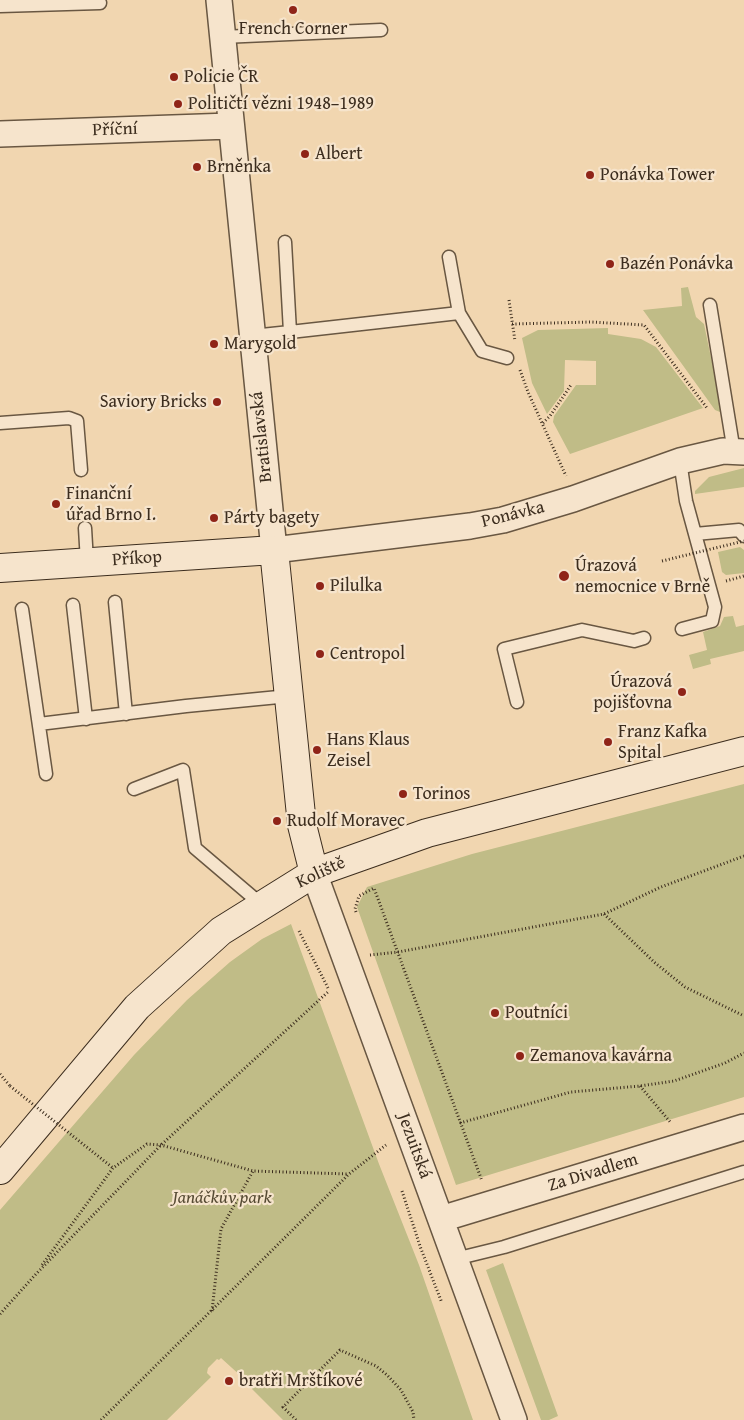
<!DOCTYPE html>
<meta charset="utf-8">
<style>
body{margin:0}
canvas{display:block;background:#f1d6b0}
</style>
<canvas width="744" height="1420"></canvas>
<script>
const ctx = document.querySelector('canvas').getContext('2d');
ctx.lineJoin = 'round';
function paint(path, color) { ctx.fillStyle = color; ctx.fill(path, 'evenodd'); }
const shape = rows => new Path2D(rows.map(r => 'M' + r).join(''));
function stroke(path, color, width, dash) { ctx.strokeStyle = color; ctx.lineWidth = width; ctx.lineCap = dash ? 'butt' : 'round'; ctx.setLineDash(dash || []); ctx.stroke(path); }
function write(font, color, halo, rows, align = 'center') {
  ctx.font = font + ' "Gentium Book Plus",serif'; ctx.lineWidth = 4.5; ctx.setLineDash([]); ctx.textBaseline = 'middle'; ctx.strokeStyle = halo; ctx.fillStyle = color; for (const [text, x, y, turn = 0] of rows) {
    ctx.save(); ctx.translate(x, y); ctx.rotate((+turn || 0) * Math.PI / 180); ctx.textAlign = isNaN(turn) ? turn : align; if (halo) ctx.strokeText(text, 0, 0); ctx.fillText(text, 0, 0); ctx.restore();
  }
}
paint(shape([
 [688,287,696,317,704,324,721,406,720,412,715,410,643,310,682,306,681,288],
 [608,328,608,334,641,339,656,347,703,408,570,454,553,422,554,416,576,385,596,385,596,361,565,360,564,391,547,414,532,383,522,338,538,330],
 [744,468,744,487,695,494,695,491,709,477],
 [740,547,744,550,744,573,726,575,722,572,718,552],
 [733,616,736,627,744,625,744,651,710,659,711,664,693,669,689,655,707,650,703,632,720,626,724,617],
 [744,784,744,1097,456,1185,357,907,367,887,472,854],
 [291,924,379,1164,419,1265,473,1420,283,1420,252,1389,253,1387,221,1358,219,1360,217,1359,208,1368,207,1373,211,1377,167,1420,0,1420,0,1210,134,1055,187,1000,230,962,262,939],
 [503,1263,558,1416,549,1420,541,1420,486,1270]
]), '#c0bc87');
const lane = shape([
 [0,6,100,3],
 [222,37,381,30],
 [285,242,290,332,459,313,482,351,507,358],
 [449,257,459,313],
 [710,305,734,452],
 [252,336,290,332],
 [0,423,69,418,77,421,81,470],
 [680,461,686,501,695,534,739,530,744,536],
 [85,528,87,562],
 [115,602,126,714],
 [73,605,86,719],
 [22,609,46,774],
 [682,629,712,621,715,607,695,534],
 [517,702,504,649,582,630,634,641,644,638],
 [39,724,186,706,289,696],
 [134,789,183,770,195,848,262,905],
 [455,1259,504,1247,744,1172]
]);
const street = shape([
 [219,0,274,550,470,526,503,520,573,499,680,461,723,451,744,452],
 [0,134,230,126],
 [314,873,514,1420],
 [441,1219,744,1127]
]);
const secondary = shape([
 [0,568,274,550,302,825,314,873],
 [0,1170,137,1007,221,931,314,873,427,833,744,751]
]);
stroke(lane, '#695742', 15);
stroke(street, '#695742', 28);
stroke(secondary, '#3c2d1e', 30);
stroke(shape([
 [509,300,515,341],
 [512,324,591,322,644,325,707,408],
 [520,370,528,392,566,476],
 [543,423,550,416,571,385],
 [726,581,744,576],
 [356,912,355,909,359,896,374,888,482,1181],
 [604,914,654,962,685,987,744,1016],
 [299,931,328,988],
 [370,955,398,952,604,914,661,887,744,856],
 [0,1074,10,1086],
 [640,1086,671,1123],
 [460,1123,571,1092,640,1086,674,1081,725,1063,744,1053],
 [402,1191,421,1249,442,1303],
 [42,1265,113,1168,147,1144,161,1145,253,1171,348,1174],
 [212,1311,221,1229,253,1171],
 [0,1314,36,1274,161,1145,329,991],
 [101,1420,349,1174,386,1145],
 [296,1420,283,1407,340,1350,376,1366,387,1375,401,1390,413,1412,414,1420]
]), '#3c2d1e', 3, [1, 2.5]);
stroke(lane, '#f6e4cc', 12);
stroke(street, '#f6e4cc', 25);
stroke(secondary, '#f6e4cc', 28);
stroke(shape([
 [662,561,744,541],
 [10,1086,113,1168]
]), '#3c2d1e', 3, [1, 2.5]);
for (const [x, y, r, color] of [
 [293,10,5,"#8f2418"],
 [174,77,5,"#8f2418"],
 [178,104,5,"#8f2418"],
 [305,154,5,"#8f2418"],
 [197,167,5,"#8f2418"],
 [590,175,5,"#8f2418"],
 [610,264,5,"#8f2418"],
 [214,344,5,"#8f2418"],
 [217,402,5,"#8f2418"],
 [56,504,5,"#8f2418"],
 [214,518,5,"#8f2418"],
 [564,576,6,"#8f2418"],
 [320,586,5,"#8f2418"],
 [320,654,5,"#8f2418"],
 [682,692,5,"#8f2418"],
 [608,742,5,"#8f2418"],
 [317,750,5,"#8f2418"],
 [403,794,5,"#8f2418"],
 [277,821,5,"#8f2418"],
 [495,1013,5,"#8f2418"],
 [520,1056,5,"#8f2418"],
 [229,1381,5,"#8f2418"]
]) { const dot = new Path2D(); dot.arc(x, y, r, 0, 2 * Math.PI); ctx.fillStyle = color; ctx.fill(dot); stroke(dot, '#f6e4cc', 2); }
write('18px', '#3c2d1e', '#f6e4cc', [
 ["French Corner",293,29,"center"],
 ["Policie ČR",184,77],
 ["Političtí vězni 1948–1989",188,104],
 ["Albert",315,154],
 ["Brněnka",207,167],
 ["Ponávka Tower",600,175],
 ["Bazén Ponávka",620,264],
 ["Marygold",224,344],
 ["Saviory Bricks",207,402,"right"],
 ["Finanční",66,494],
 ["úřad Brno I.",66,515],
 ["Párty bagety",224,518],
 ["Úrazová",575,566],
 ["nemocnice v Brně",575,587],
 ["Pilulka",330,586],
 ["Centropol",330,654],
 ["Úrazová",672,682,"right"],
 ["pojišťovna",672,703,"right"],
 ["Franz Kafka",618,732],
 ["Spital",618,753],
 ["Hans Klaus",327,740],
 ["Zeisel",327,761],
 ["Torinos",413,794],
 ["Rudolf Moravec",287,821],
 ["Poutníci",505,1013],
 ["Zemanova kavárna",530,1056],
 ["bratři Mrštíkové",239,1381]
], 'left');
write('18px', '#3c2d1e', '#f6e4cc', [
 ["Příční",115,130,-2],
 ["Bratislavská",262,437,-96],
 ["Ponávka",513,515,-14],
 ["Příkop",137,559,-4],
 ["Koliště",321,873,-25],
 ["Jezuitská",414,1146,70],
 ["Za Divadlem",593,1173,-17]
]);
write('italic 18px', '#564a33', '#f6e4cc', [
 ["Janáčkův park",222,1198]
]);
</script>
